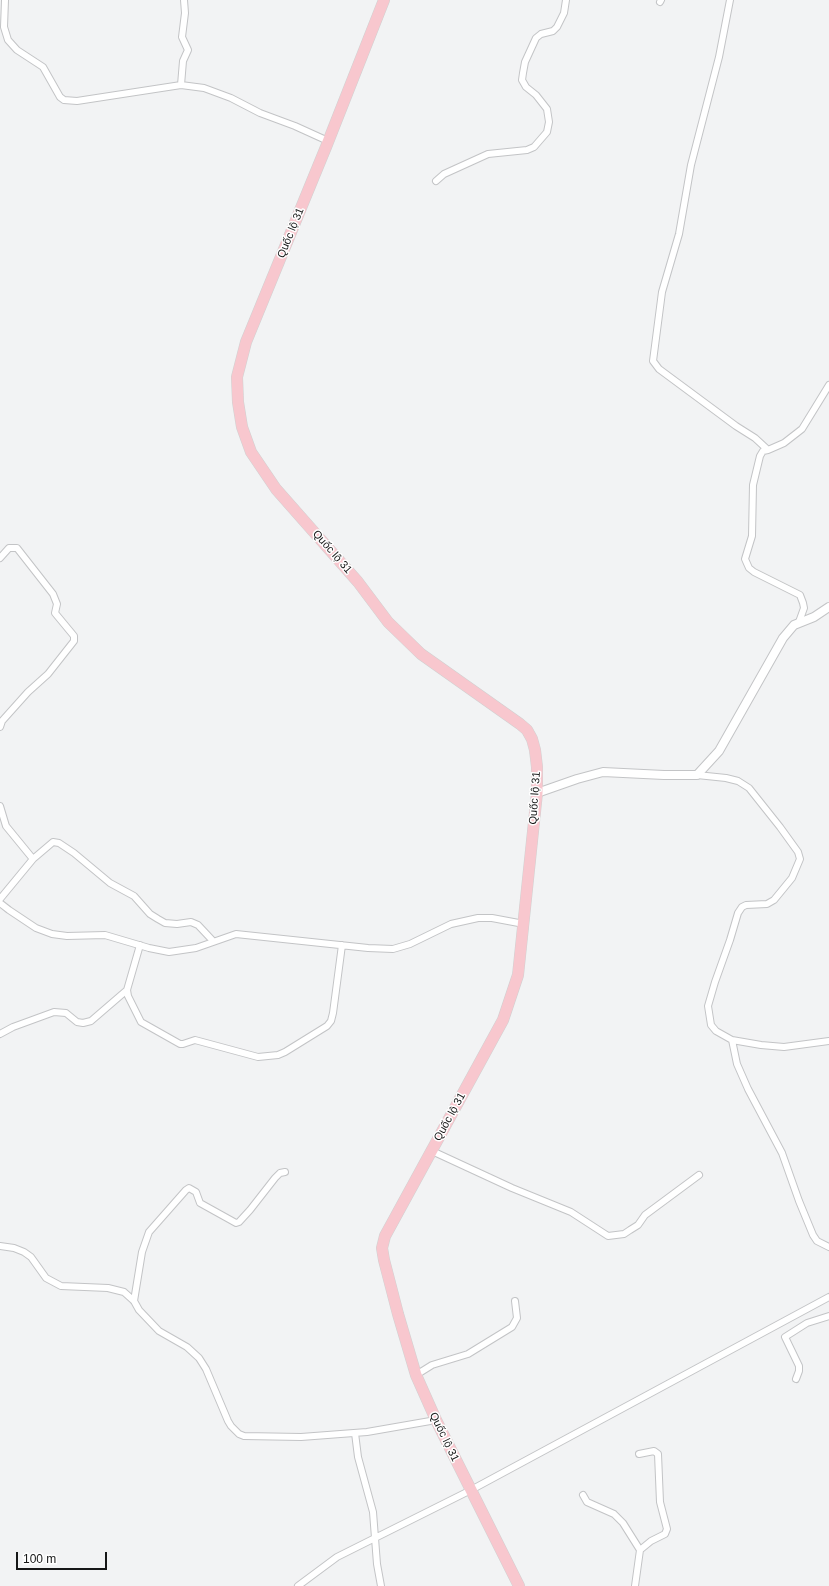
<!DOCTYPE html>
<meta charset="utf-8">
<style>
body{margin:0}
#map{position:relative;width:829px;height:1586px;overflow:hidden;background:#f2f3f4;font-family:Arial,sans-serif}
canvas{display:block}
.scale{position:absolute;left:16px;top:1552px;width:91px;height:18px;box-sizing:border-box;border:2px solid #161717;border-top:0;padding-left:5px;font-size:12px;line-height:14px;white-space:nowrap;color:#161717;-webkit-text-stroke:3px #fff;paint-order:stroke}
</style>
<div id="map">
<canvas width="829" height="1586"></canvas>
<div class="scale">100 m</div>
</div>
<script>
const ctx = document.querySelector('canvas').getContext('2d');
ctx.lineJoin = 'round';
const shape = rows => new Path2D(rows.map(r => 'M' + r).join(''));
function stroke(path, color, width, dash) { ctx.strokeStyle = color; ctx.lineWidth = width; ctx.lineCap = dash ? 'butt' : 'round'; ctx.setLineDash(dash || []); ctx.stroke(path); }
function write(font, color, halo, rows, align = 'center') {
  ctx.font = font + ' Arial,sans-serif'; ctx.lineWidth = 3; ctx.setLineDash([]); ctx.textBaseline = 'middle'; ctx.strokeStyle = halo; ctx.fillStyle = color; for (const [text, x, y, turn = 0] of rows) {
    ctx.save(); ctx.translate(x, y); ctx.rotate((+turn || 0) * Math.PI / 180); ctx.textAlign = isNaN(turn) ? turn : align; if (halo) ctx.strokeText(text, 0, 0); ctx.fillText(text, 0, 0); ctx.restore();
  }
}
const minor = shape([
 [5,0,4,27,8,40,17,50,43,67,60,97,64,100,77,101,181,85,204,88,231,98,260,113,295,126,328,141],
 [730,0,719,57,691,165,679,234,662,292,653,361,659,369,736,426,755,438,768,450,763,451,760,456,753,485,752,536,745,559,749,568,754,572,800,595,803,603,804,608,799,622],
 [660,2,661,0],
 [181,85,183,61,188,50,182,37,185,13,184,0],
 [436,181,444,174,488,154,527,150,534,147,547,132,549,122,547,109,536,95,526,87,522,80,523,73,525,62,536,38,541,34,553,31,557,27,564,13,566,0],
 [768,450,784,443,802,429,829,385],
 [0,558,9,548,17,548,53,594,57,604,55,613,74,636,74,641,48,674,28,692,2,721,0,727],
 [697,775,726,778,738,781,749,788,780,827,798,852,800,859,792,878,774,900,767,904,746,905,742,907,738,913,730,940,715,982,708,1006,711,1025,716,1031,732,1040,761,1045,784,1047,829,1041],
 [0,806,6,826,33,859,0,899],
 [33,859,53,842,59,843,74,853,110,883,134,896,150,914,158,919,165,923,177,924,191,922,198,925,213,941],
 [0,903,9,910,36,928,52,934,67,936,105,935,149,948,169,952,196,948,236,934,368,948,393,949,410,944,451,924,478,918,492,918,524,924],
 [140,945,127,990,128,996,141,1022,180,1044,183,1044,195,1040,258,1057,278,1055,285,1052,327,1026,331,1021,333,1013,342,945],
 [0,1034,13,1027,54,1012,66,1013,77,1022,83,1023,91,1021,127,990],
 [732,1040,737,1064,748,1089,782,1153,799,1201,813,1235,817,1241,829,1247],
 [432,1151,512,1188,571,1212,608,1236,624,1234,630,1230,638,1225,645,1215,699,1175],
 [0,1246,14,1248,24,1252,31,1257,46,1278,61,1286,108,1288,124,1292,134,1301,139,1310,159,1331,187,1347,199,1358,206,1369,228,1421,231,1426,239,1434,244,1436,301,1437,367,1432,436,1420],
 [134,1301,142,1252,149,1232,186,1190,189,1188,196,1192,200,1203,236,1223,239,1222,250,1210,275,1178,280,1173,285,1172],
 [416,1375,432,1365,468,1354,512,1327,517,1318,515,1301],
 [796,1379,799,1371,799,1366,785,1337,807,1323,829,1316],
 [355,1433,358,1457,373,1512,377,1564,381,1586],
 [639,1454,654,1451,658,1454,660,1502,667,1529,665,1534,651,1541,640,1550],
 [583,1495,587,1502,614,1514,623,1523,640,1550,635,1586],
 [298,1586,337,1557,471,1490,829,1297]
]);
const tertiary = shape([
 [537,793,577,779,603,772,664,775,697,775,719,751,783,638,794,625,814,617,829,607]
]);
const trunk = shape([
 [384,0,326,147,246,342,237,377,238,402,242,427,251,452,276,489,358,582,388,622,421,654,520,724,527,730,532,739,535,750,537,767,537,793,518,975,503,1020,385,1236,382,1248,384,1260,398,1314,416,1375,436,1420,519,1586]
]);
stroke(minor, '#c3c4c6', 8);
stroke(tertiary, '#c3c4c6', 10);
stroke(trunk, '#d0d1d1', 12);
stroke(minor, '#fff', 6);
stroke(tertiary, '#fff', 8);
stroke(trunk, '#f8c7ce', 11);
write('11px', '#161717', '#fff', [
 ["Quốc lộ 31",291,233,-68],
 ["Quốc lộ 31",332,552,49],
 ["Quốc lộ 31",535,798,-86],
 ["Quốc lộ 31",450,1117,-61],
 ["Quốc lộ 31",444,1437,64]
]);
</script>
